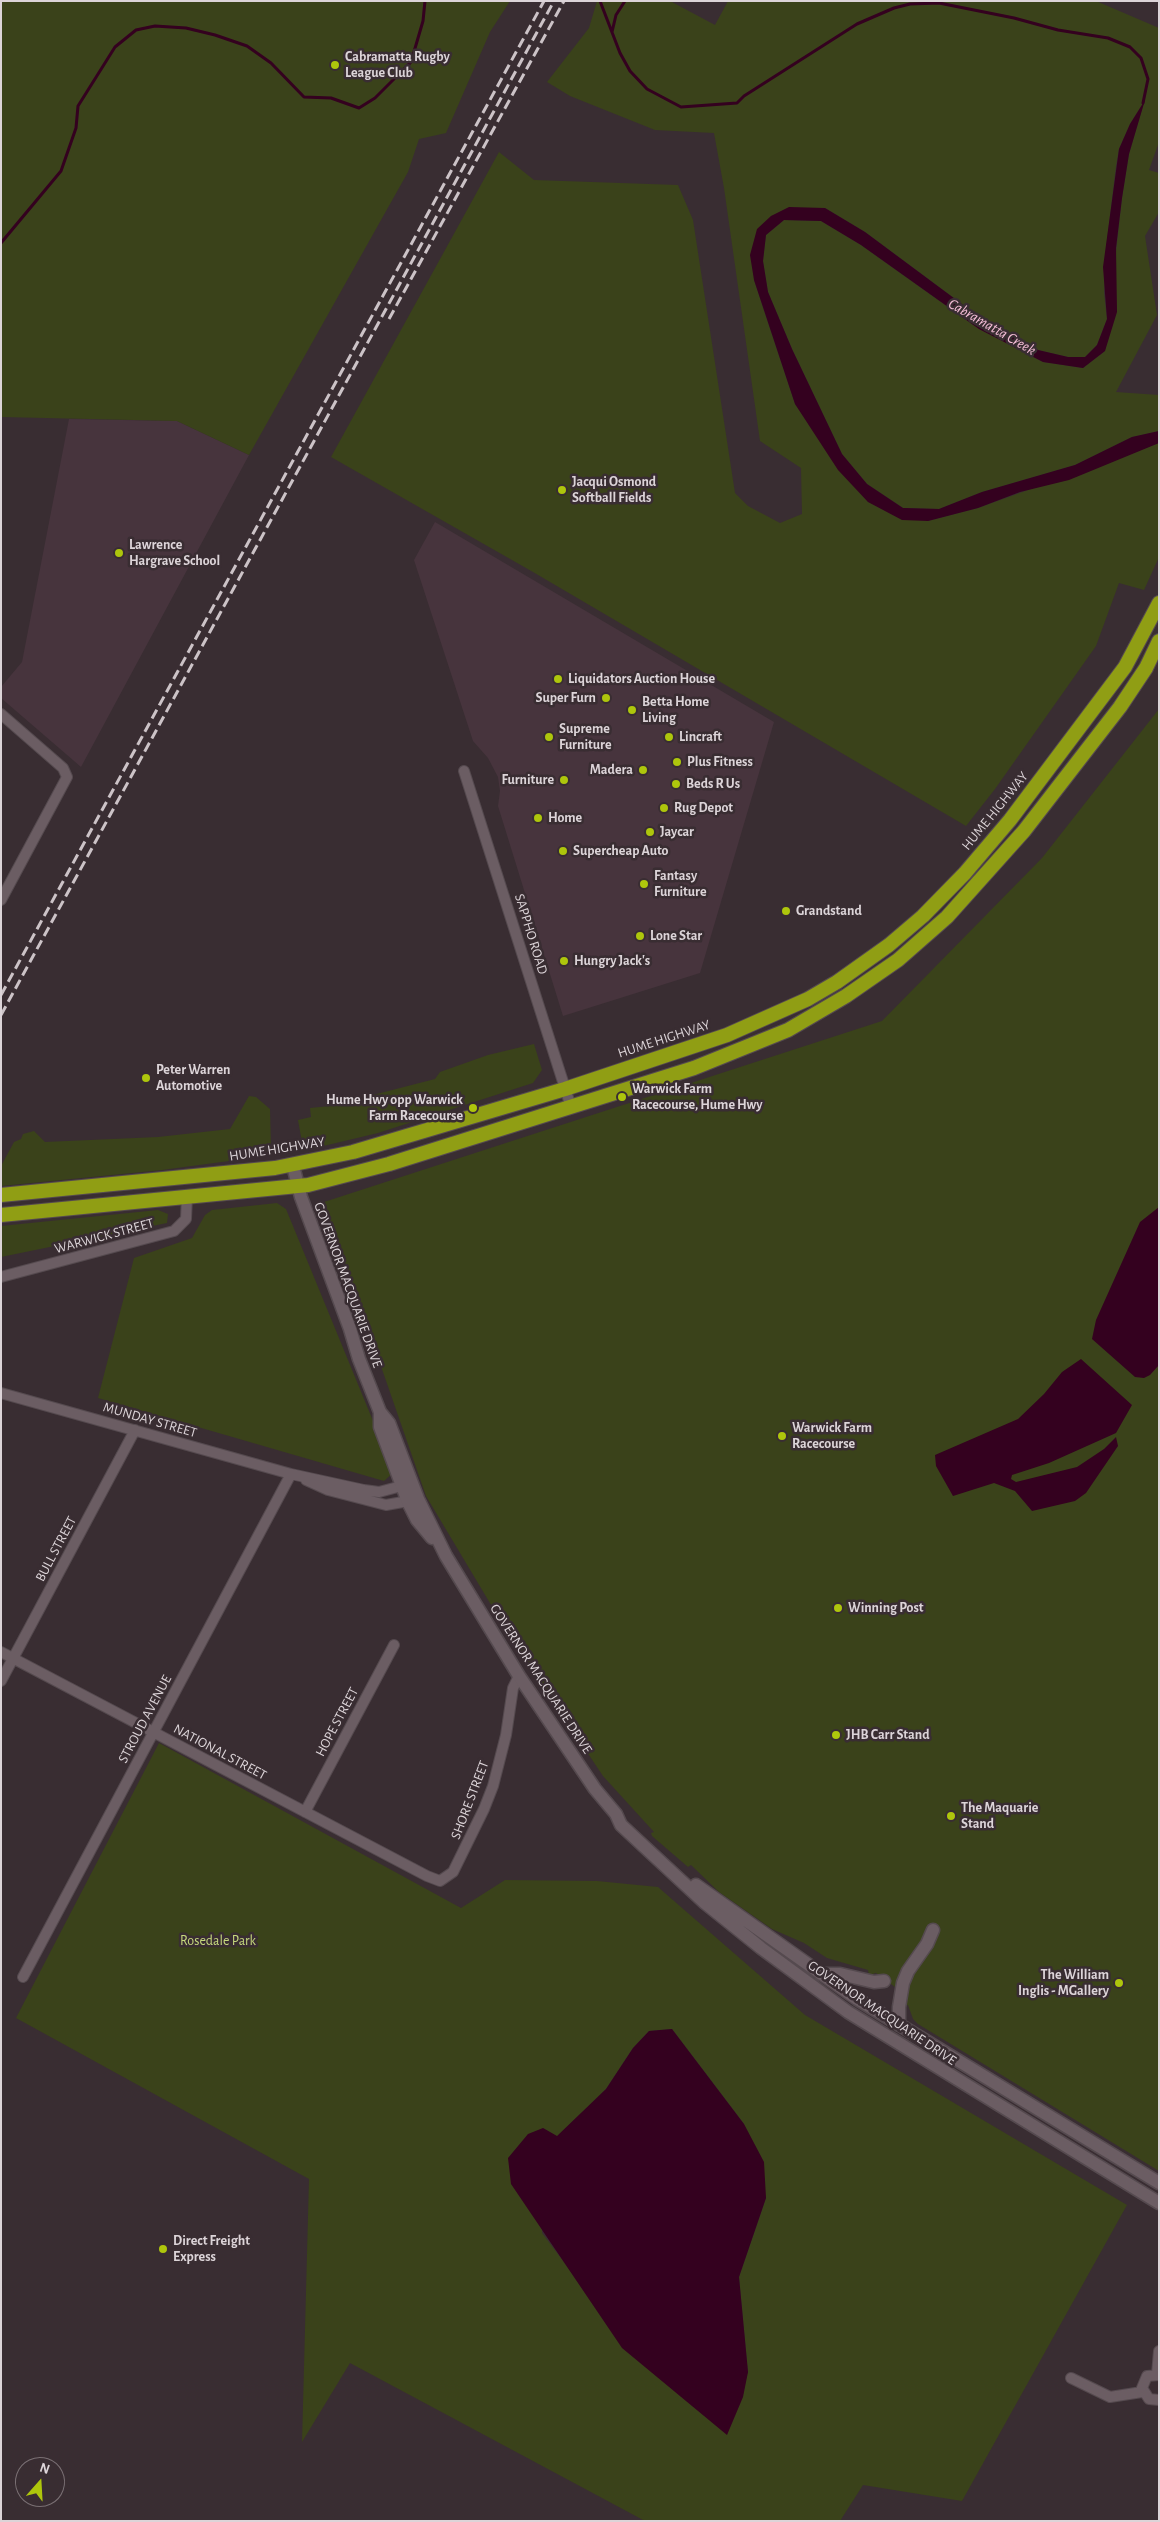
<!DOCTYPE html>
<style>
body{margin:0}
#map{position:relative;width:1160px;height:2522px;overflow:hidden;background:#392d32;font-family:"Alegreya Sans",sans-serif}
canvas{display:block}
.frame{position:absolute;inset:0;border:2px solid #dcd4d8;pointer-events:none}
.north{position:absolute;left:15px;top:2457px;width:50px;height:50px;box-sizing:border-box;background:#392d32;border:1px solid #7a7074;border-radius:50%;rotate:19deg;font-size:14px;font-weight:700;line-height:20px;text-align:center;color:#dcd4d8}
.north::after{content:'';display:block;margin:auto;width:18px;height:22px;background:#aec60c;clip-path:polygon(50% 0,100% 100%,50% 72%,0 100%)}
</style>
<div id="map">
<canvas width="1160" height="2522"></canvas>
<div class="frame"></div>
<div class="north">N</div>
</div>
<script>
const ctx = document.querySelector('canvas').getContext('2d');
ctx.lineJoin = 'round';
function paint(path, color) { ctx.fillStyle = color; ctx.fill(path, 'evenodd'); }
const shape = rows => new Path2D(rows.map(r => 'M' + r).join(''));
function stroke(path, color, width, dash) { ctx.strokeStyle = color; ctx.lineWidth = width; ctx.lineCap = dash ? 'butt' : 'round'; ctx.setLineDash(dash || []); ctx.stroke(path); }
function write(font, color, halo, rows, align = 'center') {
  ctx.font = font + ' "Alegreya Sans",sans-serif'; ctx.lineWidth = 5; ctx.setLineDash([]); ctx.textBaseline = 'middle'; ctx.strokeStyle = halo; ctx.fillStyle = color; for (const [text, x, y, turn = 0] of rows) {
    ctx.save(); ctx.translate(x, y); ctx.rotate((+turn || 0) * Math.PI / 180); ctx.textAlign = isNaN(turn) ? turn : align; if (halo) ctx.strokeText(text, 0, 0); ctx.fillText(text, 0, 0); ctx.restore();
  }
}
paint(shape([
 [69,419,177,421,249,455,81,767,1,698,1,687,22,662],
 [435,522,774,722,700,973,563,1016,498,806,500,791,498,777,488,758,473,741,414,560]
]), '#47343d');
paint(shape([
 [1,1,510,1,490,32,446,133,419,139,408,172,249,455,177,421,1,417],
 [597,1,670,1,715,25,728,1,1096,1,1159,28,1159,142,1149,170,1159,173,1159,212,1145,236,1157,315,1116,392,1159,395,1159,431,1132,437,1075,465,982,492,939,509,903,508,867,484,842,454,792,349,768,292,763,261,766,235,784,220,821,221,861,245,979,329,1043,362,1083,368,1105,351,1122,198,1129,154,1144,102,1130,124,1119,149,1116,166,1107,240,1104,293,1107,319,1097,345,1085,357,1068,357,1038,350,978,316,865,232,825,208,771,216,754,280,795,404,868,502,928,521,978,508,1159,443,1159,557,1144,590,1119,583,1096,646,995,789,966,826,533,572,331,457,499,152,534,180,678,185,693,220,735,493,748,506,780,523,802,514,801,468,760,441,724,188,714,133,655,130,570,96,547,82,589,28],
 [1159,709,1159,2171,918,2024,913,2019,908,2005,905,2005,906,1995,876,1973,869,1975,868,1970,827,1958,804,1943,772,1929,719,1892,691,1865,688,1867,652,1836,651,1833,654,1832,603,1776,512,1640,426,1496,324,1202,882,1021,1042,858],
 [534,1044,542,1070,533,1083,378,1133,311,1149,302,1142,298,1120,311,1117,310,1108,330,1106,435,1079,440,1072,488,1055],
 [249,1096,256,1097,270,1109,271,1149,259,1157,162,1170,1,1186,1,1166,14,1142,21,1139,23,1134,34,1131,45,1142,158,1137,230,1129],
 [277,1203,286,1209,394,1472,384,1481,98,1398,134,1258,192,1238,205,1215,212,1210],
 [158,1210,168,1214,167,1223,1,1257,1,1226],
 [159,1743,461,1908,505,1880,597,1881,658,1887,805,2015,1127,2205,962,2501,863,2485,840,2521,645,2521,350,2363,302,2442,309,2179,16,2018],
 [672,2029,744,2124,766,2198,739,2277,748,2372,727,2434,671,2388,585,2290,542,2233,543,2128,557,2137,606,2089,633,2048,649,2031]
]), '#3a421a');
paint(shape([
 [1145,100,1129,154,1122,198,1116,248,1117,312,1105,351,1083,368,1043,362,979,329,861,245,821,221,784,220,766,235,763,261,768,292,792,349,842,454,867,484,903,508,939,509,982,492,1075,465,1132,437,1159,431,1159,443,1069,480,1020,492,978,508,928,521,902,520,868,502,838,470,795,404,754,280,750,255,757,229,771,216,789,207,825,208,865,232,978,316,1038,350,1068,357,1085,357,1097,345,1107,319,1103,267,1119,149,1130,124],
 [1159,1207,1159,1365,1150,1375,1144,1378,1135,1377,1092,1339,1096,1320,1140,1222],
 [1081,1359,1132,1405,1116,1433,1049,1463,1012,1475,1011,1479,1016,1482,1077,1467,1104,1449,1116,1437,1118,1446,1086,1493,1075,1501,1032,1511,1015,1491,994,1483,953,1496,936,1466,935,1455,1018,1419,1044,1394,1062,1372],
 [672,2029,744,2124,764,2162,766,2198,739,2277,748,2372,743,2397,727,2435,622,2348,511,2184,508,2158,528,2134,543,2128,557,2136,606,2089,633,2048,649,2031]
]), '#34011f');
stroke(shape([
 [600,1,620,53,630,71,647,89,681,107,737,103,744,96,857,24,894,8,910,4,939,3,1014,18,1058,30,1108,38,1130,47,1141,58,1148,79,1143,103],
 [612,32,616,15,625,1],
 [1,243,61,171,76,128,78,106,115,47,136,30,155,26,186,28,215,35,247,46,271,63,304,97,331,98,359,108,375,98,411,62,423,21,425,1]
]), '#34011f', 3);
const minor = shape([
 [1,714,63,768,67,777,1,900],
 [464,771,571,1107],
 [1,1277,174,1231,186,1219,187,1196],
 [1,1393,291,1474,364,1490,379,1492,409,1484],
 [306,1480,328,1490,386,1505,414,1500],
 [1,1652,427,1876,440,1881,453,1872,484,1809,493,1786,506,1735,513,1688,519,1676],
 [1,1681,135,1430],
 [305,1812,394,1645],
 [23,1977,291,1474],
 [1157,2374,1159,2351],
 [1159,2375,1147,2376,1142,2388,1149,2399,1159,2400],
 [1071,2378,1110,2397,1142,2392]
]);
const secondary = shape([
 [293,1166,301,1197,350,1329,359,1359,380,1412,389,1423,418,1499,446,1556,519,1676,595,1789,616,1814,621,1825,705,1903,761,1948,848,2012,1159,2203],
 [380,1412,380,1427,408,1502,417,1520,432,1538],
 [696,1885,857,1999,1159,2183],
 [821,1974,840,1974,874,1982,884,1981],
 [899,2025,899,2007,903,1983,908,1971,927,1944,933,1930]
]);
const trunk = shape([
 [1,1195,275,1168,353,1152,565,1089,727,1035,808,999,837,982,889,945,923,916,965,873,1010,820,1125,667,1159,603],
 [1,1215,308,1185,389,1164,694,1068,788,1030,846,996,898,960,947,917,1024,831,1120,707,1146,668,1159,641]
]);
stroke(minor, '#554a4f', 12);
stroke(secondary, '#554a4f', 15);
stroke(trunk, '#554a4f', 16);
stroke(minor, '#6b5d63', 10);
stroke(secondary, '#6b5d63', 12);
stroke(trunk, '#909e14', 14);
stroke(shape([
 [389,319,564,1],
 [1,995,544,1],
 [1,1015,554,1]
]), '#ccc3c7', 3, [10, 5]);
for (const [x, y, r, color] of [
 [335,65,5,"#aec60c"],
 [562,490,5,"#aec60c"],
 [119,553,5,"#aec60c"],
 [558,679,5,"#aec60c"],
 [606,698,5,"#aec60c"],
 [632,710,5,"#aec60c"],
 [549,737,5,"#aec60c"],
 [669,737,5,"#aec60c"],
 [677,762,5,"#aec60c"],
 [643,770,5,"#aec60c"],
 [564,780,5,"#aec60c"],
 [676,784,5,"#aec60c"],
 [664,808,5,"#aec60c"],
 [538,818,5,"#aec60c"],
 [650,832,5,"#aec60c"],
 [563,851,5,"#aec60c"],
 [644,884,5,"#aec60c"],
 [786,911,5,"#aec60c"],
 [640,936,5,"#aec60c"],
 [564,961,5,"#aec60c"],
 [146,1078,5,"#aec60c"],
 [622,1097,5,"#aec60c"],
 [473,1108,5,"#aec60c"],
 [782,1436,5,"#aec60c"],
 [838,1608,5,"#aec60c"],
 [836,1735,5,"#aec60c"],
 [951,1816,5,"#aec60c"],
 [1119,1983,5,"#aec60c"],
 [163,2249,5,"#aec60c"]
]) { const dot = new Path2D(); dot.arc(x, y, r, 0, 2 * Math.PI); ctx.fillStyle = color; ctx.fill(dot); stroke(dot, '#392d32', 2); }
write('bold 14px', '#dcd4d8', '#392d32', [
 ["Cabramatta Rugby",345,57],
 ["League Club",345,73],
 ["Jacqui Osmond",572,482],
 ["Softball Fields",572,498],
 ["Lawrence",129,545],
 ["Hargrave School",129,561],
 ["Liquidators Auction House",568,679],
 ["Super Furn",596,698,"right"],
 ["Betta Home",642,702],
 ["Living",642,718],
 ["Supreme",559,729],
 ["Furniture",559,745],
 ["Lincraft",679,737],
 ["Plus Fitness",687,762],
 ["Madera",633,770,"right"],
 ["Furniture",554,780,"right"],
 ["Beds R Us",686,784],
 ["Rug Depot",674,808],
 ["Home",548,818],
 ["Jaycar",660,832],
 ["Supercheap Auto",573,851],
 ["Fantasy",654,876],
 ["Furniture",654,892],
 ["Grandstand",796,911],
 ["Lone Star",650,936],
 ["Hungry Jack's",574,961],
 ["Peter Warren",156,1070],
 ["Automotive",156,1086],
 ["Warwick Farm",632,1089],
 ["Racecourse, Hume Hwy",632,1105],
 ["Hume Hwy opp Warwick",463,1100,"right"],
 ["Farm Racecourse",463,1116,"right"],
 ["Warwick Farm",792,1428],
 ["Racecourse",792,1444],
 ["Winning Post",848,1608],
 ["JHB Carr Stand",846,1735],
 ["The Maquarie",961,1808],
 ["Stand",961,1824],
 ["The William",1109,1975,"right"],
 ["Inglis - MGallery",1109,1991,"right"],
 ["Direct Freight",173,2241],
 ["Express",173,2257]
], 'left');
write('14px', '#dcd4d8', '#392d32', [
 ["HUME HIGHWAY",995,811,-51],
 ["SAPPHO ROAD",531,934,73],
 ["HUME HIGHWAY",664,1039,-18],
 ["HUME HIGHWAY",277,1149,-9],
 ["WARWICK STREET",104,1236,-15],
 ["GOVERNOR MACQUARIE DRIVE",348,1285,70],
 ["MUNDAY STREET",150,1420,16],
 ["BULL STREET",56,1549,-62],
 ["GOVERNOR MACQUARIE DRIVE",541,1679,57],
 ["STROUD AVENUE",145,1719,-62],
 ["HOPE STREET",337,1722,-62],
 ["NATIONAL STREET",220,1752,28],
 ["SHORE STREET",470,1800,-69],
 ["GOVERNOR MACQUARIE DRIVE",882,2013,34]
]);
write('14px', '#c6d97d', '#392d32', [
 ["Rosedale Park",218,1941]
]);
write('italic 15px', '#f5bed7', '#392d32', [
 ["Cabramatta Creek",992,327,30]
]);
</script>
